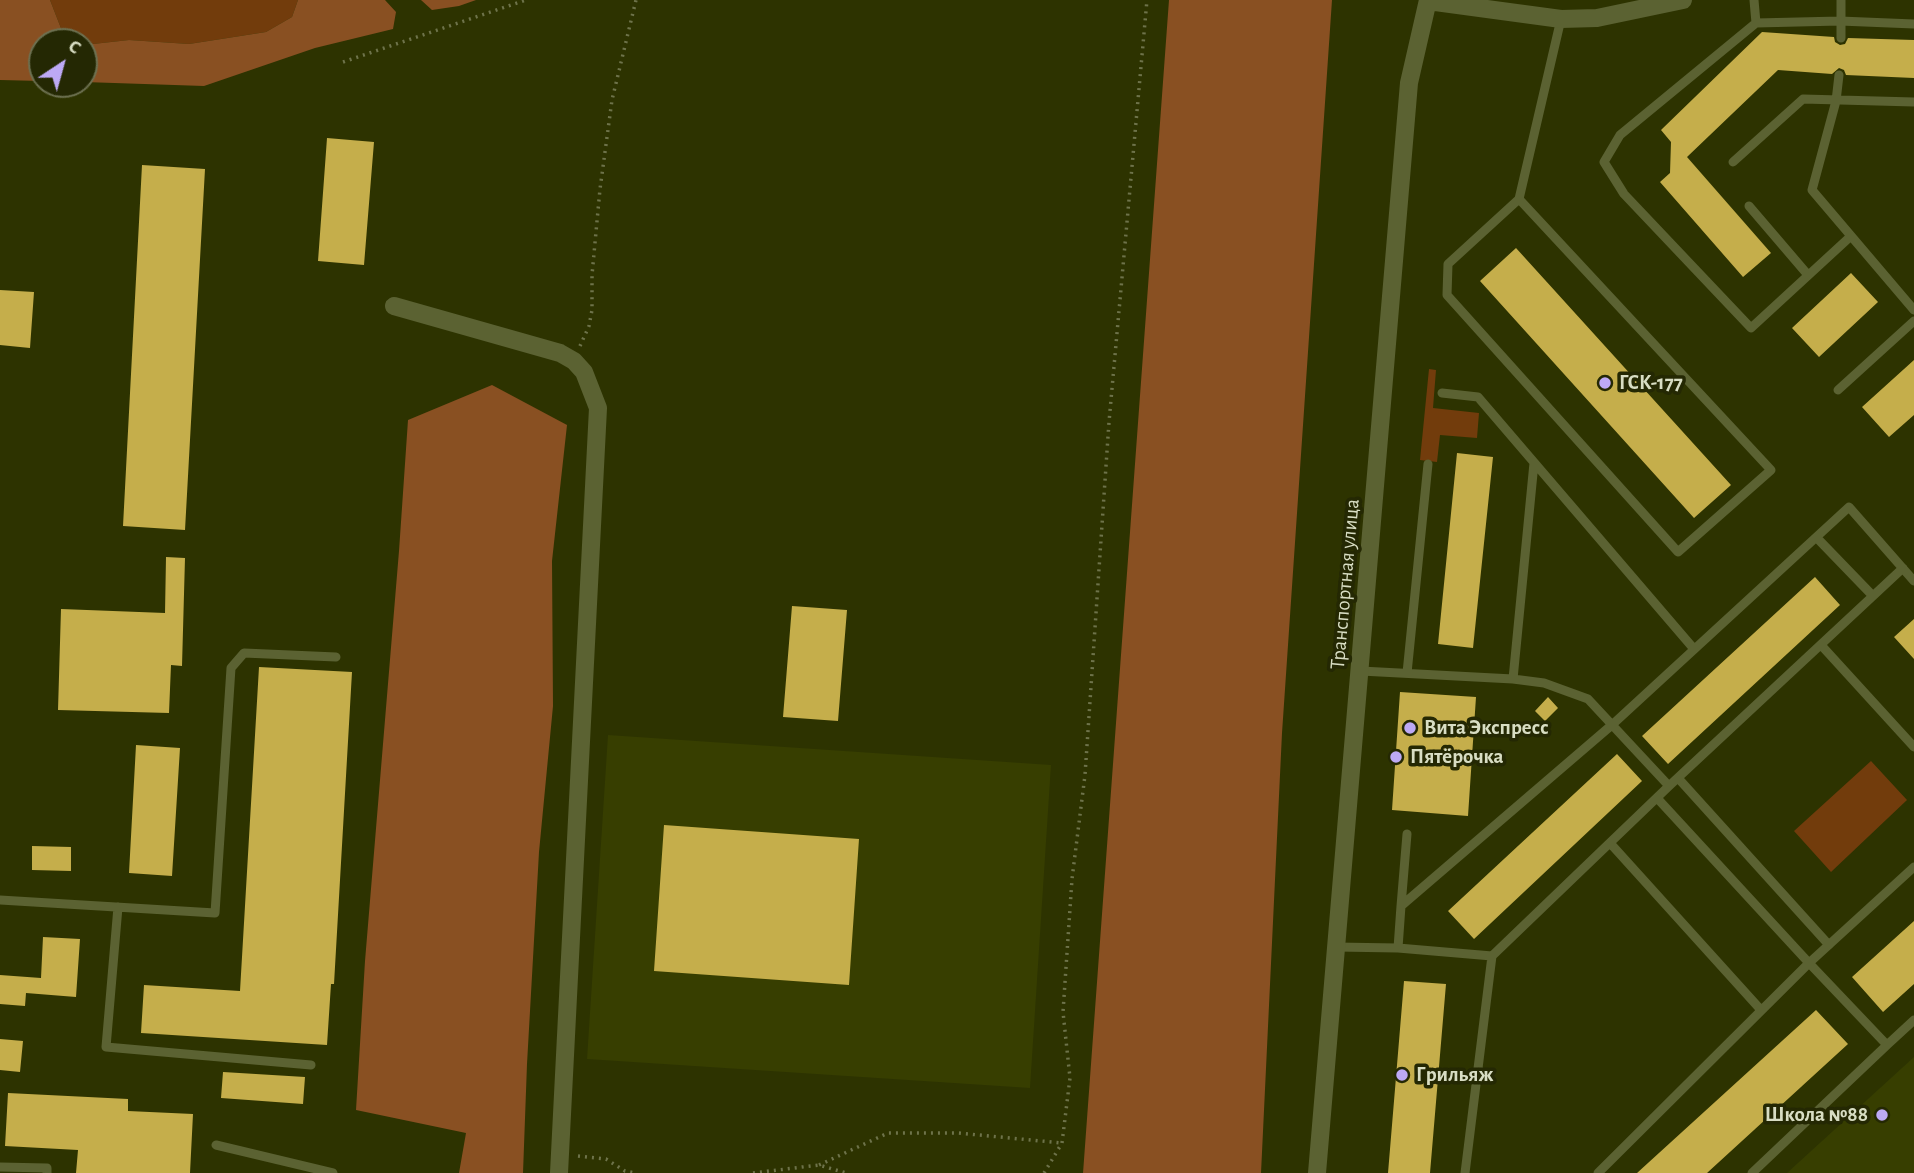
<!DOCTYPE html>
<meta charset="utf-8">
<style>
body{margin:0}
#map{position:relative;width:1914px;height:1173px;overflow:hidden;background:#2d3300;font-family:"Alegreya Sans",sans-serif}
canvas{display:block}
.north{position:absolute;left:28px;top:28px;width:70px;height:70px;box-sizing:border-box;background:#242803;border:2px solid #6c7050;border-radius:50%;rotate:36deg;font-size:19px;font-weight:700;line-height:28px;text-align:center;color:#d8ddc3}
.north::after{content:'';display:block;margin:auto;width:24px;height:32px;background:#bda9f5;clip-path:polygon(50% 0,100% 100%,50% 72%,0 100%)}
</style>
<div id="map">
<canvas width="1914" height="1173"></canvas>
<div class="north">С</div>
</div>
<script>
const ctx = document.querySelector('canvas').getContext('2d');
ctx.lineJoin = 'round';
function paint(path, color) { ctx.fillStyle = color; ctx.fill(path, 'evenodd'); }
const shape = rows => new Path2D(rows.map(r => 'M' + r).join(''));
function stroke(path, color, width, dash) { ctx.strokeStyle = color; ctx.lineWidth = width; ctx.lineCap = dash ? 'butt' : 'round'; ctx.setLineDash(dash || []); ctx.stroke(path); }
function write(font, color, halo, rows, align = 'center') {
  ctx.font = font + ' "Alegreya Sans",sans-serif'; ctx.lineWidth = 7; ctx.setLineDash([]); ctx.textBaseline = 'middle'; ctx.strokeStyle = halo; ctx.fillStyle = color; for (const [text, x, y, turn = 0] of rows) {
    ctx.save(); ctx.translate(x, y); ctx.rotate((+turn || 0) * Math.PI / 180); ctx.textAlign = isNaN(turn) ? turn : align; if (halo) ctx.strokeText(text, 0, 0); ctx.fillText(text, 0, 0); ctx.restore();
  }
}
paint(shape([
 [608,735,1051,765,1030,1088,587,1059],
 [1914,1057,1914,1173,1787,1173]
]), '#373e00');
paint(shape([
 [50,0,298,0,292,17,266,32,189,44,129,40,84,45,84,42,74,42,64,36],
 [1429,369,1436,370,1433,408,1479,413,1477,438,1440,435,1437,462,1420,460],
 [1871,761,1907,800,1831,872,1794,831]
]), '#723c0c');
paint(shape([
 [0,0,50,0,64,36,74,42,42,42,42,81,0,80],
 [298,0,385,0,396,12,393,29,315,48,204,86,84,82,84,45,129,40,189,44,266,32,292,17],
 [421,0,476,0,459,6,432,10],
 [1169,0,1332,0,1282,733,1261,1173,1083,1173],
 [492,385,567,425,552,561,553,706,539,852,527,1064,523,1173,459,1173,466,1133,356,1110,365,961,399,551,408,420]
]), '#895022');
paint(shape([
 [1762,32,1834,37,1835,42,1840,45,1845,44,1848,38,1914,40,1914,78,1846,75,1844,70,1839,68,1832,74,1778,70,1687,157,1771,253,1743,277,1660,182,1670,173,1671,142,1661,130],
 [327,138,374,142,364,265,318,261],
 [142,165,205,169,185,530,123,526],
 [1516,248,1731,485,1694,518,1480,281],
 [1851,273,1878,302,1819,357,1792,328],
 [0,290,34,292,30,348,0,345],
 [1914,360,1914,415,1889,437,1862,407],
 [1457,453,1493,457,1473,648,1438,644],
 [166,557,185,558,182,666,171,665,169,713,58,710,61,609,165,613],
 [1815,577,1840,605,1668,764,1642,736],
 [792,606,847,610,838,721,783,717],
 [1914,619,1914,659,1894,637],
 [259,667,352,672,334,984,331,984,327,1045,141,1033,144,985,240,991],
 [1400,692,1476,697,1468,816,1392,810],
 [1548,697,1558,708,1545,721,1535,711],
 [136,745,180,748,172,876,129,873],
 [1617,754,1642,781,1474,939,1448,911],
 [664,825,859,839,849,985,654,971],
 [32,846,71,847,71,871,32,870],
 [1914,921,1914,984,1883,1012,1852,977],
 [43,937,80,939,76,997,26,993,25,1006,0,1004,0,975,41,978],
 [1404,981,1446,984,1430,1173,1388,1173],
 [1816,1010,1848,1044,1707,1173,1637,1173],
 [0,1039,23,1041,20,1072,0,1070],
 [223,1072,305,1077,303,1104,221,1098],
 [8,1093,128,1099,128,1111,193,1114,190,1173,76,1173,78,1150,5,1146]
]), '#c5ae4b');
stroke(shape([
 [343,62,526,0],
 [580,346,589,326,592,310,592,275,600,189,612,100,636,0],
 [578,1156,606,1159,625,1171,635,1173],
 [819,1165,888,1133,958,1133,1062,1143],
 [753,1173,819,1165,846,1173],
 [1044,1173,1062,1143,1070,1078,1063,1012,1072,879,1085,775,1109,422,1147,0]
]), '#6e734a', 3.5, [2, 5]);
stroke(shape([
 [1754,0,1756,23,1620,135,1604,162,1624,194,1751,328,1851,236],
 [1756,23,1840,21,1914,24],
 [1841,38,1841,0],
 [1839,75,1836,101,1812,190,1914,310],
 [1733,162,1803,99,1914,102],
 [1519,199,1771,470,1678,552,1447,295,1448,264,1519,199,1561,19],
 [1749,206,1808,275],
 [1838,390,1914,321],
 [1442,393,1478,397,1694,649],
 [1817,538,1873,596],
 [1821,645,1914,747],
 [1361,671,1513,679,1534,463],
 [1407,673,1428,464],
 [1513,679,1544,683,1588,699,1669,786],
 [1678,778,1829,945],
 [1657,798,1809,963,1914,867],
 [1610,843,1761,1010],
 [0,900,215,913,231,668,244,653,336,657],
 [1401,906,1407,834],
 [118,907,106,1047,311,1065],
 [1336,947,1398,948,1492,956],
 [1398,948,1401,906,1613,724,1849,507,1914,581],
 [1887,1045,1914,1020],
 [216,1145,333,1173],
 [0,1167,47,1168,47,1173],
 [1465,1173,1492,956,1669,786,1903,568],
 [1598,1173,1809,963,1887,1045,1752,1173]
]), '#5b6232', 9);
stroke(shape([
 [394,306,560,353,574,361,584,372,598,408,559,1173]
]), '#5b6232', 18);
stroke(shape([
 [1428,1,1561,19,1597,18,1683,0],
 [1317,1173,1409,83,1428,0]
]), '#5b6232', 18);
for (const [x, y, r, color] of [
 [1605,383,7,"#bda9f5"],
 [1410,728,7,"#bda9f5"],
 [1396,757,7,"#bda9f5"],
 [1402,1075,7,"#bda9f5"],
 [1882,1115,7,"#bda9f5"]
]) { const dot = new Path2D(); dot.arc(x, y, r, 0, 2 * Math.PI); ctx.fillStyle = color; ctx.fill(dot); stroke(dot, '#242803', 2.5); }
write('bold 21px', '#d8ddc3', '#242803', [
 ["ГСК-177",1619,383],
 ["Вита Экспресс",1424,728],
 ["Пятёрочка",1410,757],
 ["Грильяж",1416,1075],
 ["Школа №88",1868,1115,"right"]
], 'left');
write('21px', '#d8ddc3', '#242803', [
 ["Транспортная улица",1345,584,-85]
]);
</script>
